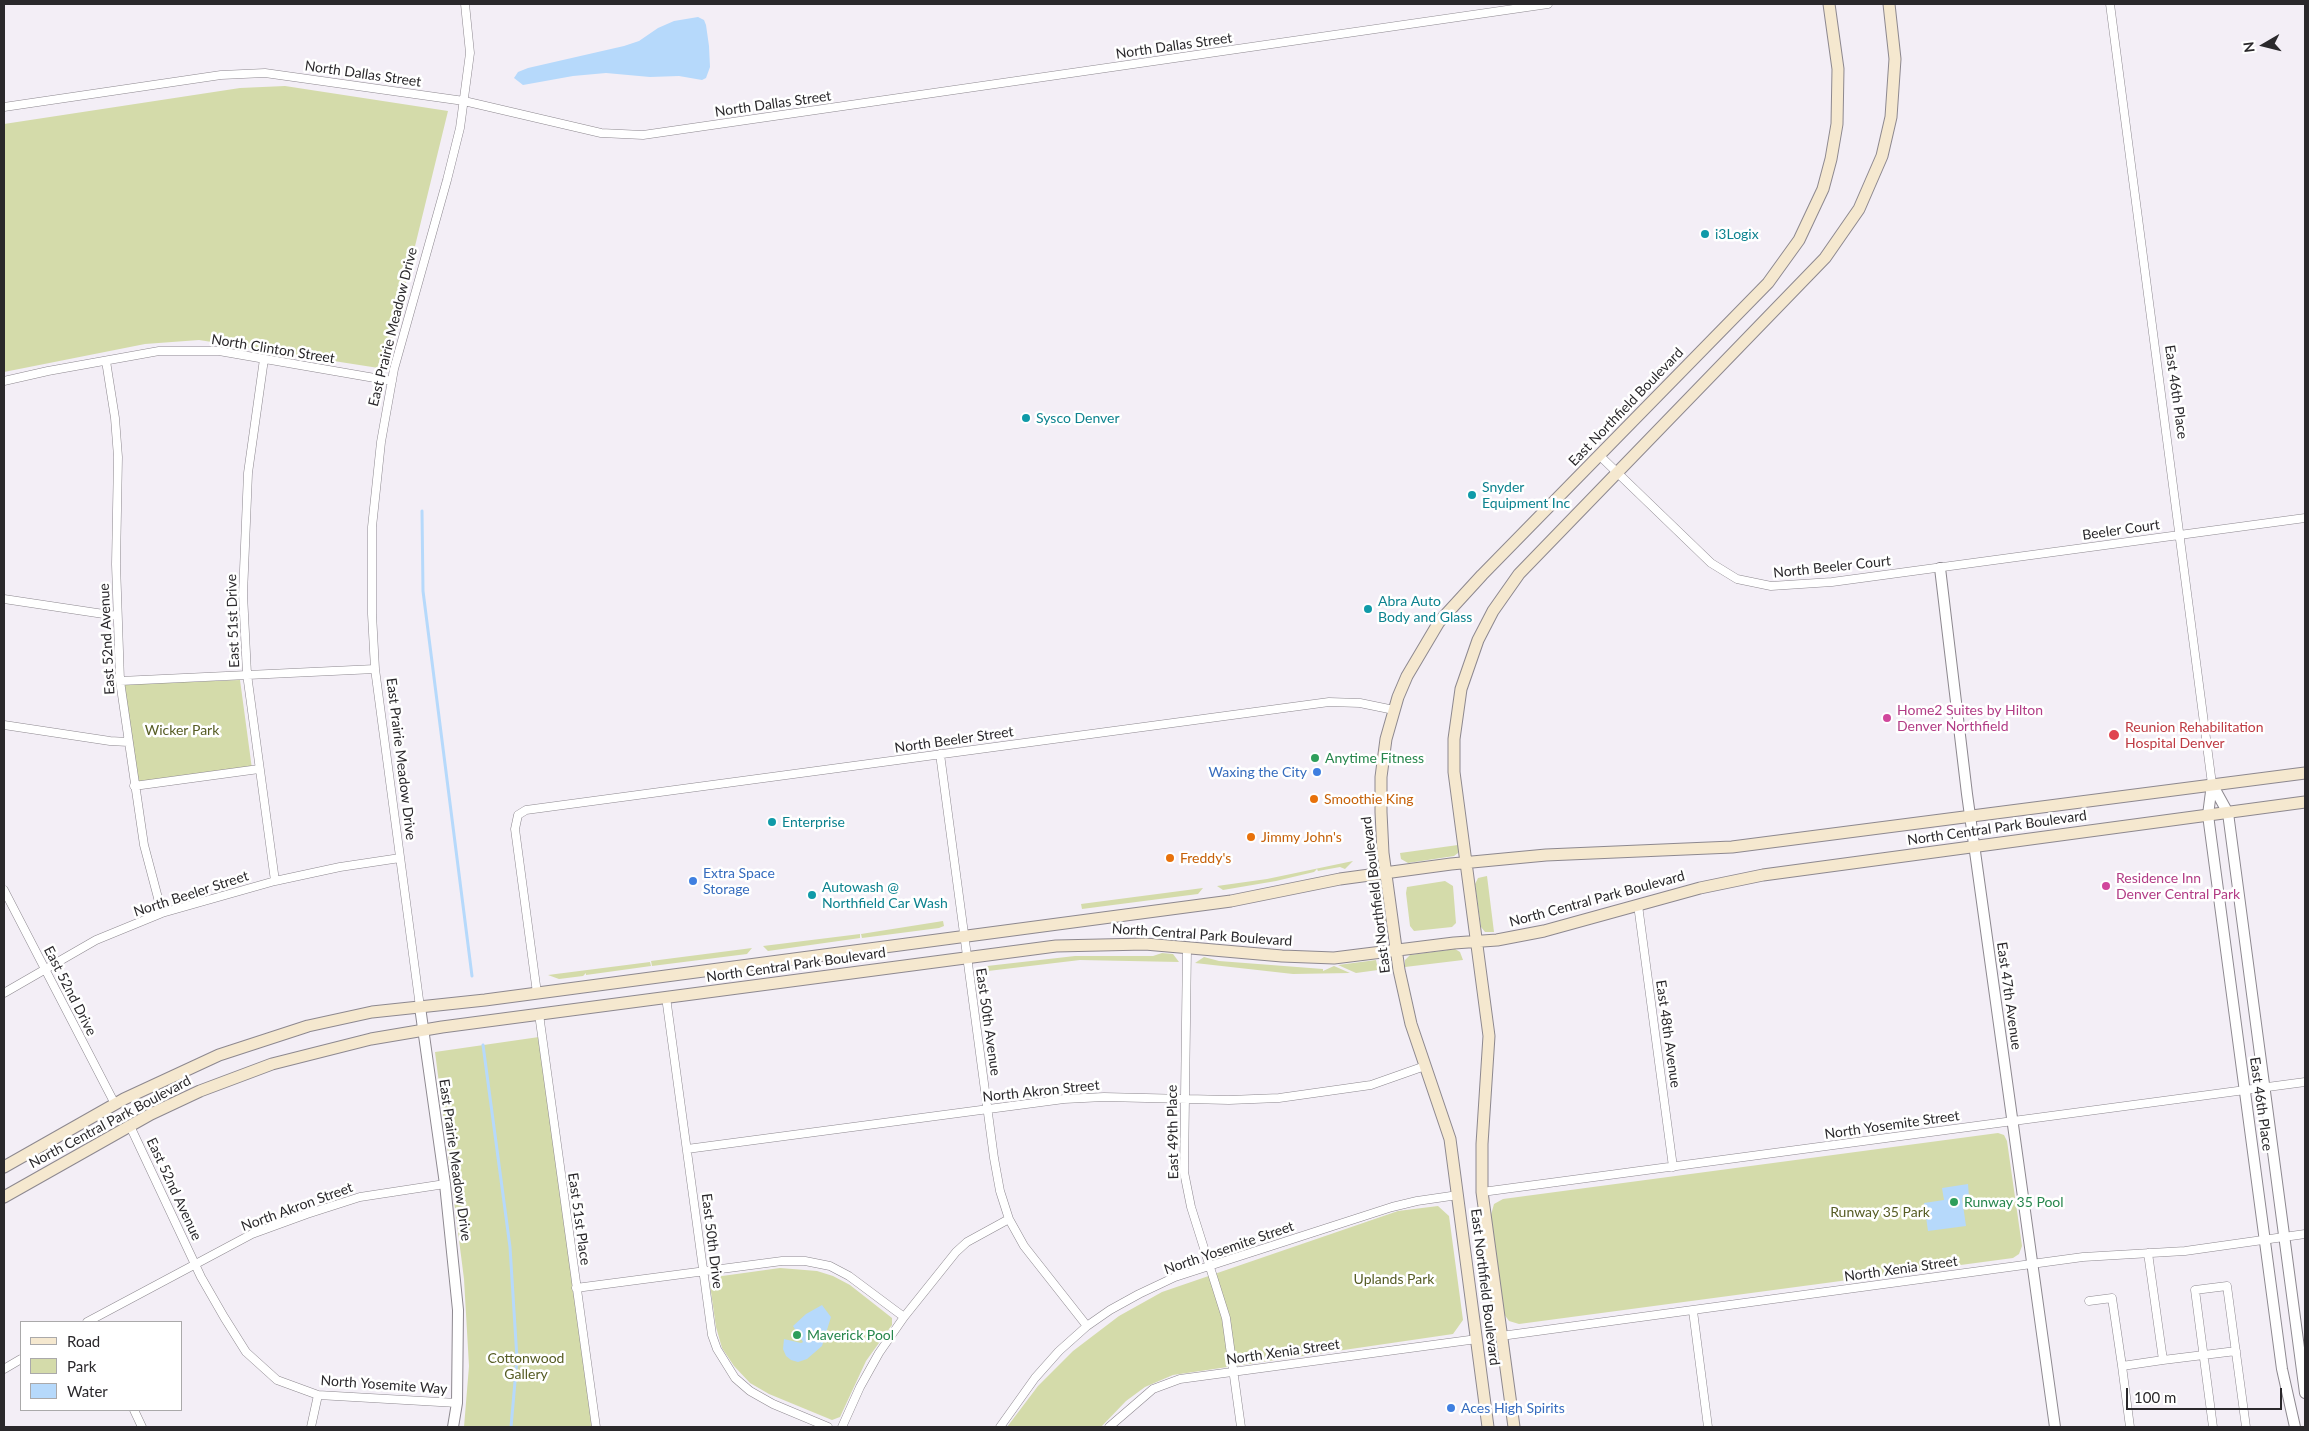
<!DOCTYPE html>
<style>
body{margin:0}
#map{position:relative;width:2309px;height:1431px;overflow:hidden;background:#f3eef6;font-family:Lato,sans-serif}
canvas{display:block}
.frame{position:absolute;inset:0;border:5px solid #2a282b;pointer-events:none}
.legend{position:absolute;left:20px;top:1321px;width:162px;height:90px;box-sizing:border-box;background:#fff;border:1px solid #aaa9aa;margin:0;padding:6px 9px;list-style:none;font-size:15px;color:#2a282b}
.legend li{display:flex;align-items:center;gap:10px;height:25px}
.legend b{width:25px;border:1px solid #aaa9aa}
.north{position:absolute;left:2239px;top:20px;width:50px;height:50px;-webkit-text-stroke:4px #fff;paint-order:stroke;rotate:262deg;font-size:14px;font-weight:700;line-height:20px;text-align:center;color:#2a282b}
.north::after{content:'';display:block;margin:auto;width:18px;height:22px;background:#2a282b;clip-path:polygon(50% 0,100% 100%,50% 72%,0 100%)}
.scale{position:absolute;left:2126px;top:1388px;width:156px;height:22px;box-sizing:border-box;border:2px solid #2a282b;border-top:0;padding-left:6px;font-size:15px;line-height:18px;white-space:nowrap;color:#2a282b;-webkit-text-stroke:4px #fff;paint-order:stroke}
</style>
<div id="map">
<canvas width="2309" height="1431"></canvas>
<div class="frame"></div>
<ul class="legend">
<li><b style="height:6px;background:#f5e8cf"></b>Road</li>
<li><b style="height:14px;background:#d4dbaa"></b>Park</li>
<li><b style="height:14px;background:#b6d9fb"></b>Water</li>
</ul>
<div class="north">N</div>
<div class="scale">100 m</div>
</div>
<script>
const ctx = document.querySelector('canvas').getContext('2d');
ctx.lineJoin = 'round';
function paint(path, color) { ctx.fillStyle = color; ctx.fill(path, 'evenodd'); }
const shape = rows => new Path2D(rows.map(r => 'M' + r).join(''));
function stroke(path, color, width, dash) { ctx.strokeStyle = color; ctx.lineWidth = width; ctx.lineCap = dash ? 'butt' : 'round'; ctx.setLineDash(dash || []); ctx.stroke(path); }
function write(font, color, halo, rows, align = 'center') {
  ctx.font = font + ' Lato,sans-serif'; ctx.lineWidth = 5; ctx.setLineDash([]); ctx.textBaseline = 'middle'; ctx.strokeStyle = halo; ctx.fillStyle = color; for (const [text, x, y, turn = 0] of rows) {
    ctx.save(); ctx.translate(x, y); ctx.rotate((+turn || 0) * Math.PI / 180); ctx.textAlign = isNaN(turn) ? turn : align; if (halo) ctx.strokeText(text, 0, 0); ctx.fillText(text, 0, 0); ctx.restore();
  }
}
paint(shape([
 [285,86,448,111,385,369,199,340,145,344,4,372,4,124,240,88],
 [240,680,252,769,137,783,124,684],
 [1458,845,1458,853,1454,856,1408,863,1401,859,1400,853],
 [1353,861,1345,869,1340,867,1318,871,1317,869,1314,872,1276,881,1223,890,1217,886,1267,879],
 [1487,876,1494,932,1485,932,1481,927,1475,884,1478,878],
 [1378,880,1381,883,1388,932,1385,936,1377,937,1370,881],
 [1445,881,1453,886,1456,923,1452,927,1414,931,1410,926,1406,893,1407,887],
 [1203,888,1198,894,1082,909,1081,904],
 [943,921,944,926,939,928,862,938,861,934],
 [860,934,860,938,768,951,763,946],
 [752,948,747,954,652,966,651,961],
 [1455,949,1460,952,1463,960,1405,967,1405,960,1410,955],
 [1162,953,1173,954,1179,962,1080,960,988,971,987,966,1075,956,1153,956],
 [1204,957,1219,961,1323,969,1323,971,1334,966,1350,973,1293,974,1195,963],
 [1376,960,1378,970,1356,973,1338,965],
 [650,962,651,966,586,975,586,973,583,976,559,979,548,975],
 [539,1037,593,1427,464,1427,469,1366,464,1279,435,1052],
 [1998,1133,2004,1135,2007,1141,2022,1246,2019,1254,2013,1258,1519,1324,1509,1321,1504,1314,1491,1215,1494,1204,1503,1199],
 [1438,1206,1449,1216,1463,1320,1453,1334,1173,1375,1145,1387,1126,1401,1101,1427,1007,1427,1038,1386,1073,1351,1119,1316,1162,1292,1398,1211],
 [780,1268,817,1271,833,1276,850,1285,892,1318,892,1325,866,1361,840,1417,832,1420,769,1394,750,1383,734,1366,722,1348,716,1327,710,1285,715,1277]
]), '#d4dbaa');
paint(shape([
 [698,17,704,20,706,25,709,46,710,67,706,78,702,80,679,76,650,77,606,73,573,76,523,85,514,78,518,72,528,68,624,46,639,41,658,28,674,21],
 [1968,1184,1969,1197,1962,1198,1966,1226,1928,1231,1924,1203,1944,1200,1942,1188],
 [822,1305,831,1317,822,1346,807,1359,798,1362,791,1360,786,1356,783,1349,784,1339,801,1343,803,1342,793,1326,806,1314]
]), '#b6d9fb');
stroke(shape([
 [422,511,423,591,472,976],
 [483,1045,510,1247,517,1359,511,1427]
]), '#b6d9fb', 3);
const minor = shape([
 [2110,4,2212,784],
 [4,107,221,75,265,73,464,101,601,133,643,135,1548,4],
 [264,359,248,473,243,594,247,674,275,881],
 [106,361,115,418,118,457,116,564,120,681,144,845,162,913],
 [4,381,48,371,159,351,219,351,392,381],
 [1600,456,1711,563,1737,579,1771,586,1832,582,2305,518],
 [4,599,117,616],
 [120,681,375,669],
 [4,725,110,741,128,742],
 [940,754,994,1158,1000,1191,1009,1219,1024,1246,1087,1326],
 [134,786,259,769],
 [4,890,115,1104],
 [1638,905,1673,1167],
 [1187,947,1184,1172,1191,1207,1226,1318,1241,1427],
 [4,993,96,940,162,913,275,881,340,867,400,858],
 [537,993,515,829,518,815,526,810,1329,702,1360,703,1394,710],
 [666,997,712,1335,717,1349,735,1378,750,1391,773,1404,828,1427],
 [420,1007,375,669,372,614,372,527,381,442,394,369,447,180,460,128,470,53,465,4],
 [539,1014,596,1427],
 [130,1126,201,1277,224,1317,246,1352,277,1380,318,1395,457,1403],
 [687,1149,1064,1099,1104,1097,1229,1100,1279,1098,1371,1085,1425,1066],
 [1482,1192,2305,1082],
 [2148,1253,2163,1360,2236,1351],
 [576,1288,782,1261,805,1261,830,1266,849,1276,904,1317],
 [2089,1301,2112,1298,2122,1366,2163,1360],
 [1693,1311,1708,1427],
 [87,1322,252,1234,307,1214,360,1197,445,1184],
 [1501,1336,2083,1257,2185,1251,2305,1234],
 [2122,1366,2130,1427],
 [4,1369,21,1359],
 [134,1410,142,1427],
 [311,1427,318,1395],
 [842,1427,860,1387,879,1353,904,1317,956,1252,967,1242,1009,1219],
 [1000,1427,1035,1378,1059,1351,1087,1326,1110,1310,1139,1294,1175,1277,1392,1207,1417,1201,1458,1195],
 [1109,1427,1153,1389,1180,1379,1477,1339],
 [2213,1427,2195,1290,2227,1286,2246,1427]
]);
const tertiary = shape([
 [1940,568,1967,794,2055,1427],
 [2212,784,2208,815,2282,1369,2295,1427],
 [2212,784,2228,813,2305,1393],
 [420,1007,445,1184,458,1310,457,1403,453,1427]
]);
const secondary = shape([
 [4,1167,124,1099,219,1055,308,1026,372,1012,485,1000,1231,901,1340,879,1451,864,1546,855,1732,847,2305,773],
 [4,1197,151,1114,200,1091,272,1064,371,1039,442,1027,1056,946,1145,944,1282,956,1334,958,1454,943,1497,940,1544,931,1700,888,1763,875,2305,802],
 [1488,1427,1450,1139,1411,1024,1399,970,1383,853,1381,812,1381,777,1386,739,1398,697,1407,676,1439,622,1482,575,1768,283,1799,240,1823,189,1831,159,1837,124,1838,69,1829,4],
 [1514,1427,1482,1192,1482,1144,1489,1036,1454,772,1454,739,1461,689,1478,640,1493,611,1519,574,1825,258,1859,209,1882,156,1891,117,1895,59,1889,4]
]);
stroke(minor, '#8d888f', 9);
stroke(tertiary, '#8d888f', 12);
stroke(secondary, '#8d888f', 13);
stroke(minor, '#fff', 8);
stroke(tertiary, '#fff', 10);
stroke(secondary, '#f5e8cf', 11);
for (const [x, y, r, color] of [
 [1705,234,5,"#0f9aa8"],
 [1026,418,5,"#0f9aa8"],
 [1472,495,5,"#0f9aa8"],
 [1368,609,5,"#0f9aa8"],
 [1887,718,5,"#d1479c"],
 [2114,735,6,"#e0444e"],
 [1315,758,5,"#2e9e5b"],
 [1317,772,5,"#3f7fe0"],
 [1314,799,5,"#e8710a"],
 [772,822,5,"#0f9aa8"],
 [1251,837,5,"#e8710a"],
 [1170,858,5,"#e8710a"],
 [693,881,5,"#3f7fe0"],
 [2106,886,5,"#d1479c"],
 [812,895,5,"#0f9aa8"],
 [1954,1202,5,"#2e9e5b"],
 [797,1335,5,"#2e9e5b"],
 [1451,1408,5,"#3f7fe0"]
]) { const dot = new Path2D(); dot.arc(x, y, r, 0, 2 * Math.PI); ctx.fillStyle = color; ctx.fill(dot); stroke(dot, '#fff', 2); }
write('14px', '#2a282b', '#fff', [
 ["North Dallas Street",1174,46,-8],
 ["North Dallas Street",363,74,8],
 ["North Dallas Street",773,104,-8],
 ["East Prairie Meadow Drive",393,327,-76],
 ["North Clinton Street",273,349,9],
 ["East 46th Place",2176,392,82],
 ["East Northfield Boulevard",1626,407,-46],
 ["Beeler Court",2121,530,-8],
 ["North Beeler Court",1832,567,-6],
 ["East 51st Drive",233,621,-92],
 ["East 52nd Avenue",107,639,-93],
 ["North Beeler Street",954,740,-8],
 ["East Prairie Meadow Drive",401,759,83],
 ["North Central Park Boulevard",1997,828,-8],
 ["North Beeler Street",191,894,-18],
 ["East Northfield Boulevard",1376,895,-97],
 ["North Central Park Boulevard",1597,899,-15],
 ["North Central Park Boulevard",1202,935,4],
 ["North Central Park Boulevard",796,965,-8],
 ["East 52nd Drive",70,991,63],
 ["East 47th Avenue",2009,996,82],
 ["East 50th Avenue",988,1022,82],
 ["East 48th Avenue",1668,1034,82],
 ["North Akron Street",1041,1091,-6],
 ["East 46th Place",2261,1104,82],
 ["North Central Park Boulevard",110,1122,-28],
 ["North Yosemite Street",1892,1125,-8],
 ["East 49th Place",1173,1132,-91],
 ["East Prairie Meadow Drive",455,1160,82],
 ["East 52nd Avenue",174,1189,65],
 ["North Akron Street",297,1207,-20],
 ["East 51st Place",579,1219,82],
 ["East 50th Drive",712,1241,83],
 ["North Yosemite Street",1229,1248,-19],
 ["North Xenia Street",1901,1269,-8],
 ["East Northfield Boulevard",1485,1287,83],
 ["North Xenia Street",1283,1352,-8],
 ["North Yosemite Way",384,1385,4]
]);
write('14px', '#0d838f', '#fff', [
 ["i3Logix",1715,234],
 ["Sysco Denver",1036,418],
 ["Snyder",1482,487],
 ["Equipment Inc",1482,503],
 ["Abra Auto",1378,601],
 ["Body and Glass",1378,617],
 ["Enterprise",782,822],
 ["Autowash @",822,887],
 ["Northfield Car Wash",822,903]
], 'left');
write('14px', '#b23c85', '#fff', [
 ["Home2 Suites by Hilton",1897,710],
 ["Denver Northfield",1897,726],
 ["Residence Inn",2116,878],
 ["Denver Central Park",2116,894]
], 'left');
write('14px', '#be3a42', '#fff', [
 ["Reunion Rehabilitation",2125,727],
 ["Hospital Denver",2125,743]
], 'left');
write('14px', '#565c24', '#fff', [
 ["Wicker Park",182,730],
 ["Runway 35 Park",1880,1212],
 ["Uplands Park",1394,1279],
 ["Cottonwood",526,1358],
 ["Gallery",526,1374]
]);
write('14px', '#27864d', '#fff', [
 ["Anytime Fitness",1325,758],
 ["Runway 35 Pool",1964,1202],
 ["Maverick Pool",807,1335]
], 'left');
write('14px', '#366cbe', '#fff', [
 ["Waxing the City",1307,772,"right"],
 ["Extra Space",703,873],
 ["Storage",703,889],
 ["Aces High Spirits",1461,1408]
], 'left');
write('14px', '#c56008', '#fff', [
 ["Smoothie King",1324,799],
 ["Jimmy John's",1261,837],
 ["Freddy's",1180,858]
], 'left');
</script>
